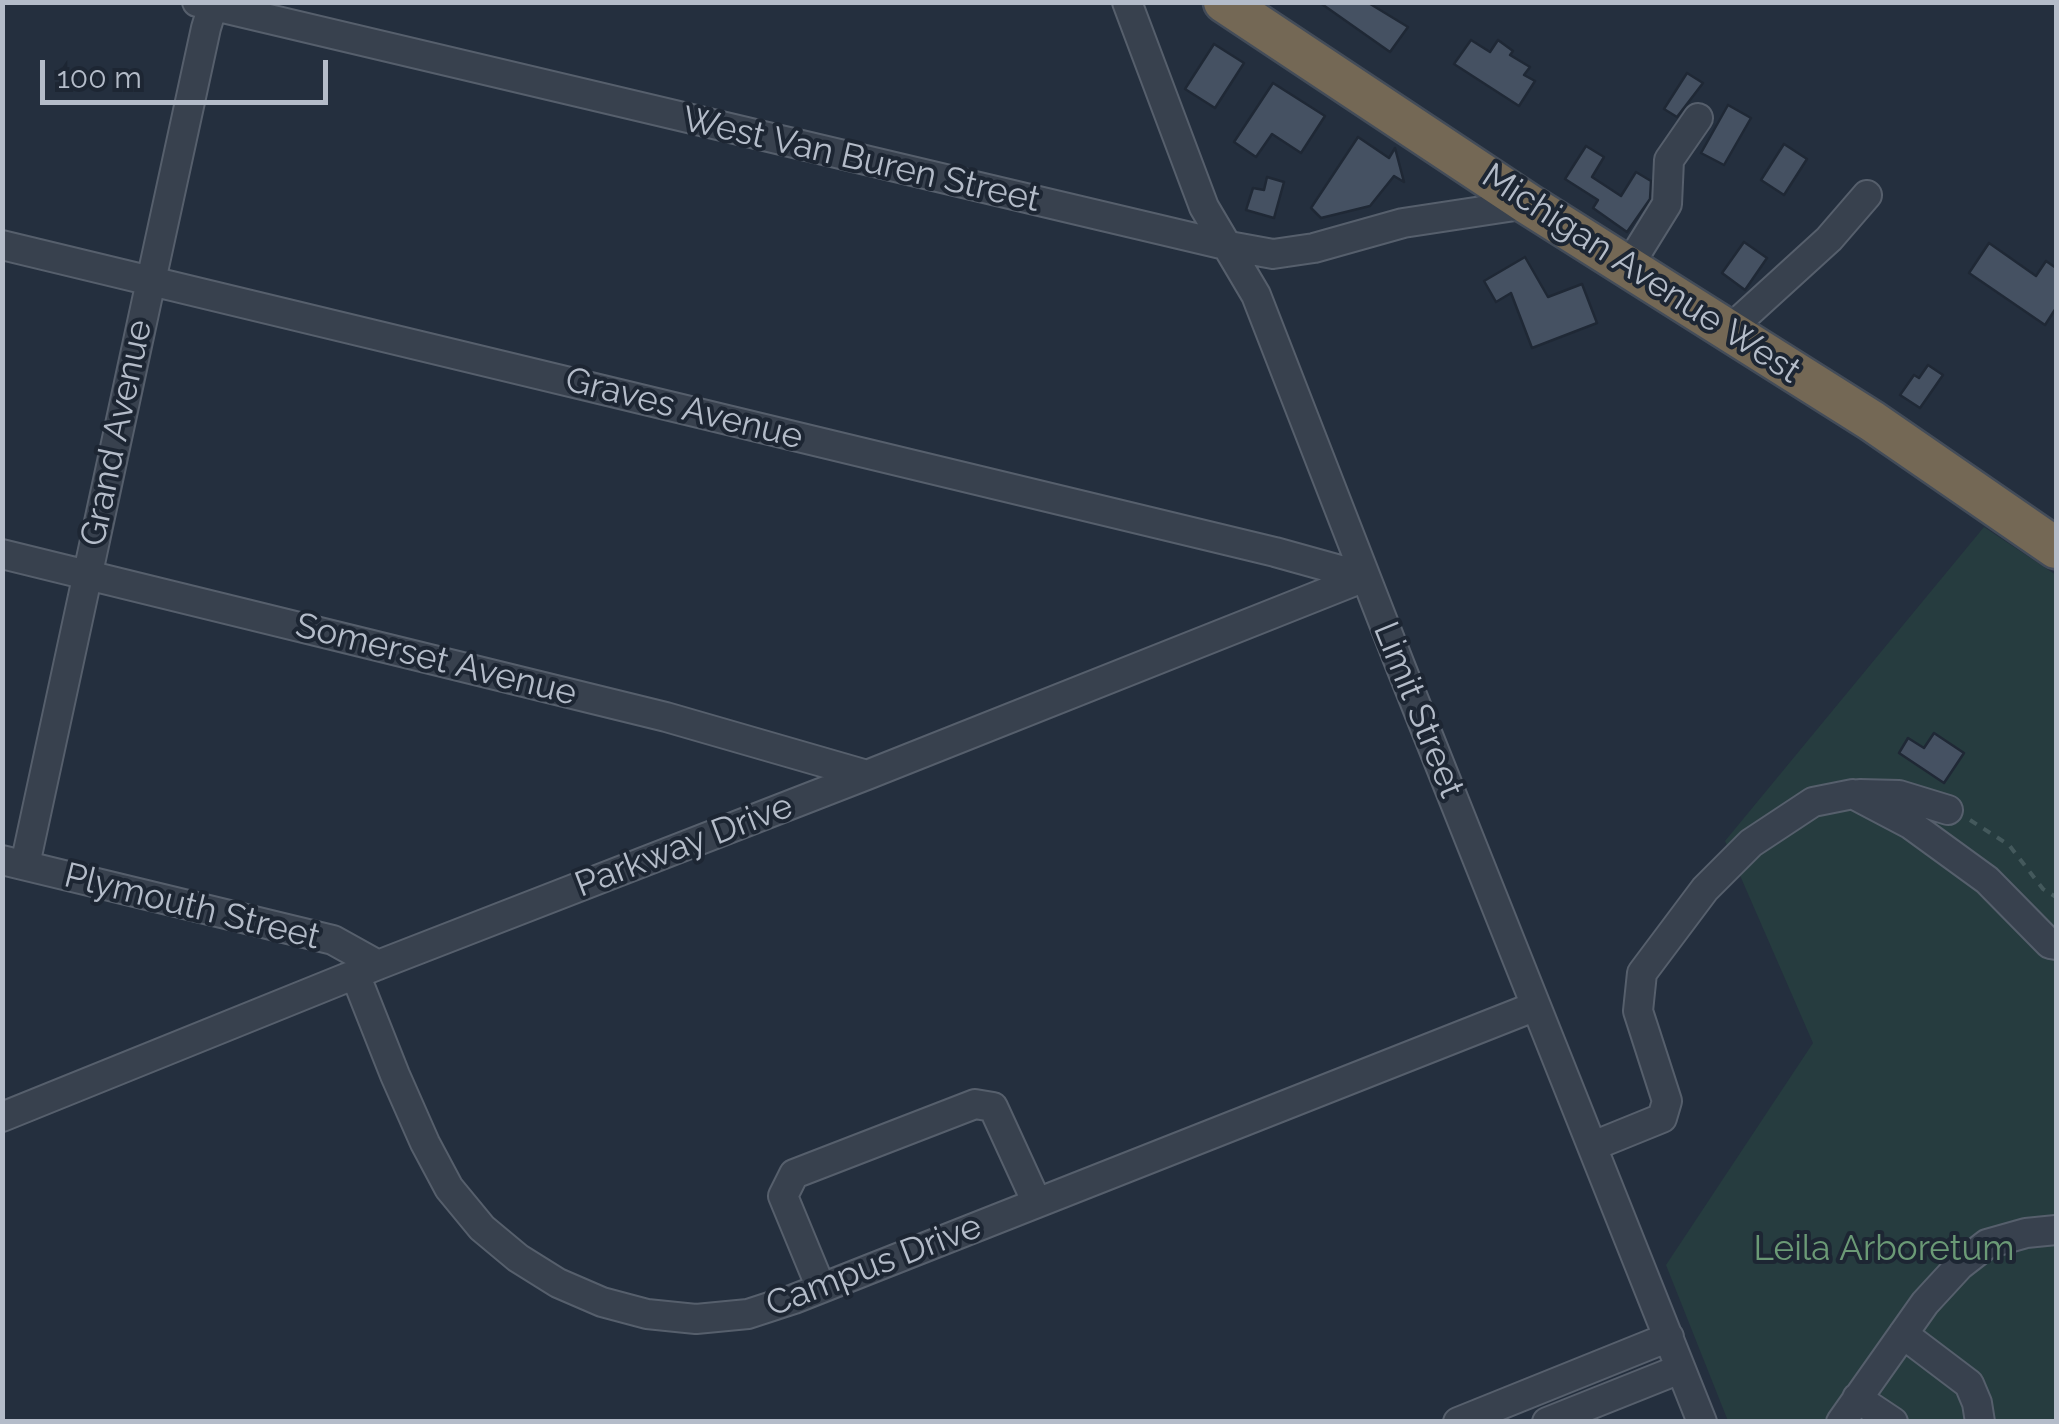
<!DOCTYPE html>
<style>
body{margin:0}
#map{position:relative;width:2059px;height:1424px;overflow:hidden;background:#242f3e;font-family:Raleway,sans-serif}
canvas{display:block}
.frame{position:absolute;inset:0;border:5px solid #b4bcc9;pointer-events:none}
.scale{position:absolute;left:40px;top:60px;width:288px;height:45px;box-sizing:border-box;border:5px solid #b4bcc9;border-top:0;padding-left:12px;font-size:30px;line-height:35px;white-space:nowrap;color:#b4bcc9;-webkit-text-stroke:8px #1d2633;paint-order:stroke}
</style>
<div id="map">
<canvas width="2059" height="1424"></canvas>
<div class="frame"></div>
<div class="scale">100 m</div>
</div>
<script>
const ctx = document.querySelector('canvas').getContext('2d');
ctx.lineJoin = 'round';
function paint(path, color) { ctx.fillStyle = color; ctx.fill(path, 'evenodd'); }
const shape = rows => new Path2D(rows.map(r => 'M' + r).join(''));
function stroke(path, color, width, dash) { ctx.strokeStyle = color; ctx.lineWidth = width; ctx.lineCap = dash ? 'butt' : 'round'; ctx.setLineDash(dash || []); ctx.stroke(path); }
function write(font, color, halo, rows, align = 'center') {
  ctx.font = font + ' Raleway,sans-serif'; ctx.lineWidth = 8; ctx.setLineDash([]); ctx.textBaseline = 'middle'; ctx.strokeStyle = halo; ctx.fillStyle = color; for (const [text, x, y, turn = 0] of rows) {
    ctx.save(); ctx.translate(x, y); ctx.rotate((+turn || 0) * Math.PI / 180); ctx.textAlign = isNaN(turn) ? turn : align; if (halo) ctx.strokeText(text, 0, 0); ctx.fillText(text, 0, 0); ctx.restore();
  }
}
paint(shape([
 [1984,527,2056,575,2056,1421,1728,1421,1666,1265,1813,1043,1725,841]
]), '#263c3f');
const building = shape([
 [1319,2,1367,2,1408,27,1390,52,1319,2],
 [1471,40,1490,52,1498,40,1513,51,1510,55,1530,67,1524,75,1535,81,1519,106,1454,64,1471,40],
 [1214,44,1244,63,1215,108,1185,89,1214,44],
 [1687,73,1703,83,1677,117,1664,109,1687,73],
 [1273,83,1325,116,1301,153,1272,134,1256,157,1234,142,1273,83],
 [1728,105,1751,118,1724,165,1701,153,1728,105],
 [1358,137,1389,158,1395,148,1404,182,1394,176,1370,206,1321,218,1311,208,1358,137],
 [1784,144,1807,159,1784,195,1761,180,1784,144],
 [1586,146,1604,157,1592,177,1621,196,1636,172,1651,181,1650,199,1627,232,1593,208,1598,200,1565,179,1586,146],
 [1267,177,1284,182,1274,218,1246,210,1253,188,1264,190,1267,177],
 [1744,242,1767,258,1745,290,1722,273,1744,242],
 [1989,243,2036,276,2046,261,2056,268,2056,308,2045,325,1969,273,1989,243],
 [1525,257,1548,297,1582,284,1597,323,1532,348,1511,293,1496,302,1484,281,1525,257],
 [1928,365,1943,375,1920,408,1900,395,1914,375,1919,378,1928,365],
 [1934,733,1964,753,1944,783,1899,753,1908,738,1924,748,1934,733]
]);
paint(building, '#455162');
stroke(building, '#1f2835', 2.5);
const minor = shape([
 [197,2,1229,246,1273,254,1314,248,1403,223,1528,204],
 [1127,2,1204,207,1256,295,1400,665,1702,1422],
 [2,245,1275,552,1365,577],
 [1628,267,1667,204,1669,160,1698,118],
 [1728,331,1829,239,1867,195],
 [2,554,666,717,867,775],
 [1860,794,1899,795,1948,810],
 [2,860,333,940,378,965],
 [25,865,146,304,206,28,214,2],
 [355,974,395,1075,425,1143,449,1188,482,1228,518,1258,558,1283,602,1302,647,1314,696,1319,748,1314,794,1299,1536,1006],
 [2,1117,378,965,867,775,1365,577],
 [1593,1146,1662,1118,1667,1101,1638,1011,1642,973,1705,889,1751,843,1813,802,1853,794,1910,824,1987,880,2050,944,2056,945],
 [821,1288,783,1196,794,1174,975,1104,993,1107,1037,1203],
 [1903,1334,1969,1384,1977,1403,1980,1422],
 [1857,1398,1893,1422],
 [1458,1422,1669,1337],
 [1547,1422,1680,1369],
 [1841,1422,1925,1303,1960,1265,1987,1244,2026,1233,2056,1230]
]);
const highway = shape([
 [1224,2,1528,204,1872,421,2056,548]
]);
stroke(minor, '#565f6c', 32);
stroke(highway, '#434c59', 45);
stroke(shape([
 [1970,820,2009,845,2043,889,2056,897]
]), '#44595c', 4, [8, 8]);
stroke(minor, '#38414e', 28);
stroke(highway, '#746855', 40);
write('35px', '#b4bcc9', '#1d2633', [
 ["West Van Buren Street",861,160,13],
 ["Michigan Avenue West",1641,274,33],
 ["Graves Avenue",684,409,14],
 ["Grand Avenue",117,433,-78],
 ["Somerset Avenue",436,660,14],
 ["Limit Street",1418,710,68],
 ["Parkway Drive",684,846,-21],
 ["Plymouth Street",192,907,14],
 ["Campus Drive",874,1266,-21]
]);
write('35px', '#6b9a76', '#1d2633', [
 ["Leila Arboretum",1884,1249]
]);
</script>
